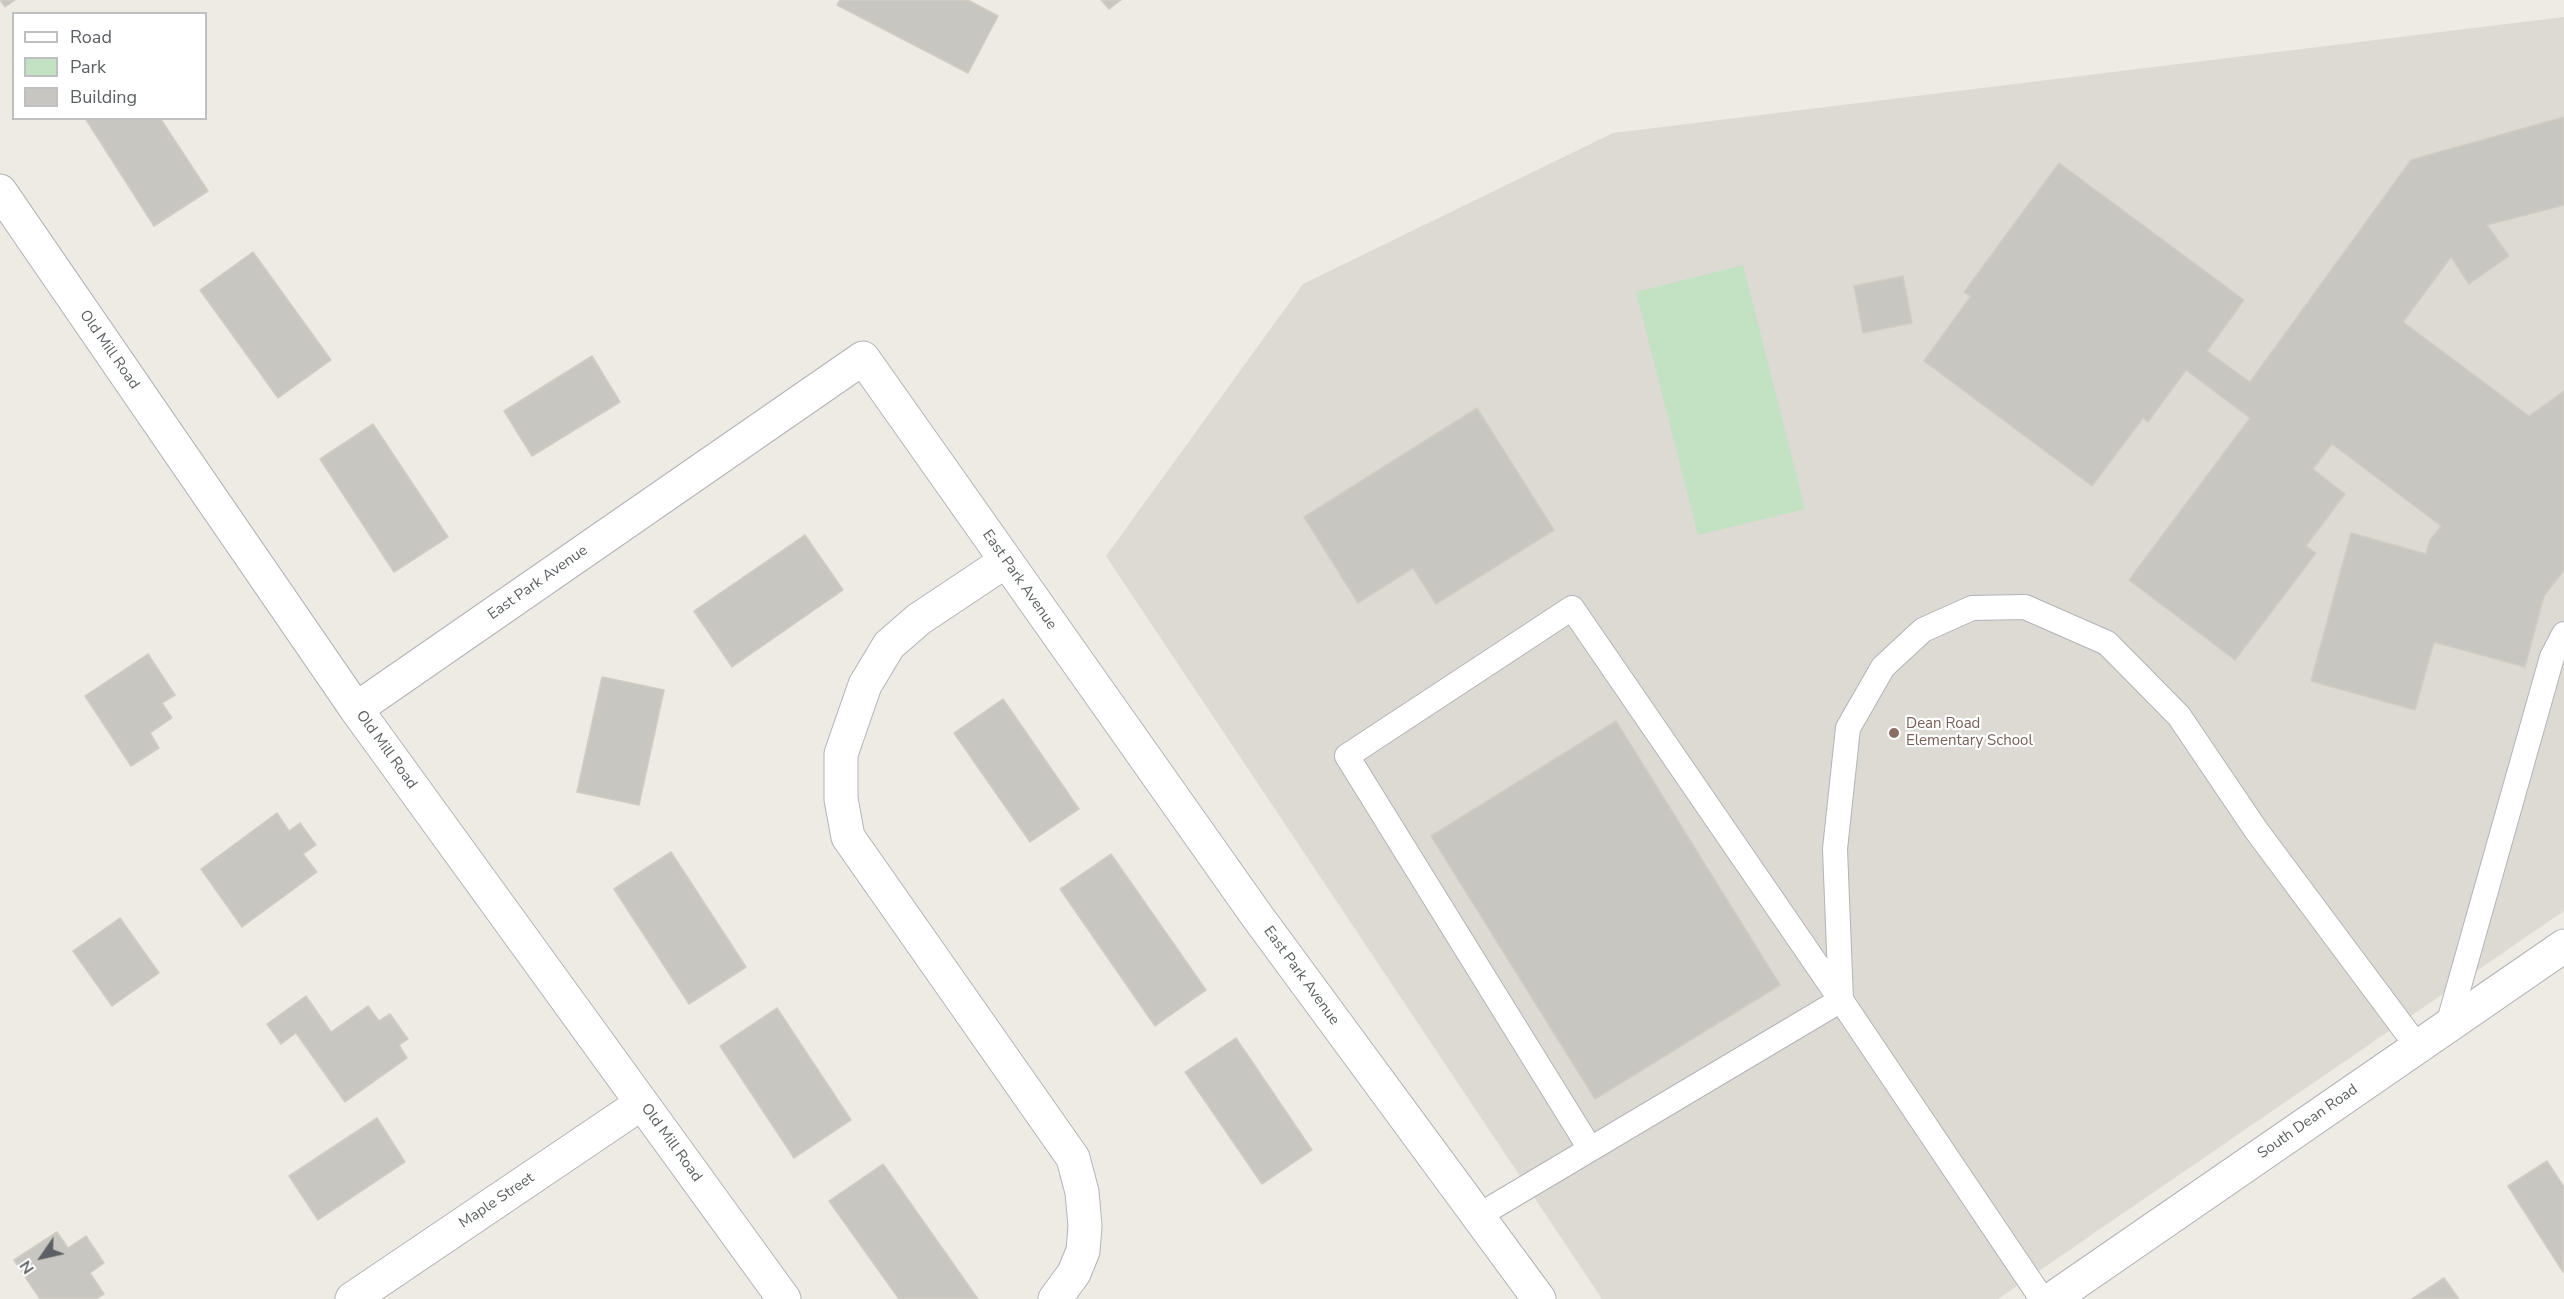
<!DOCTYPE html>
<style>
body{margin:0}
#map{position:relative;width:2564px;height:1299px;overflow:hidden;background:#edebe4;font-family:"Nunito Sans",sans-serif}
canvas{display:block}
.legend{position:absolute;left:12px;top:12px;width:195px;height:108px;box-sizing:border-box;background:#fff;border:2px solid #bebfc1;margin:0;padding:8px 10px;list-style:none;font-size:18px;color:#5c5f63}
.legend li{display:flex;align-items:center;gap:12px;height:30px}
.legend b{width:30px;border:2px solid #bebfc1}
.north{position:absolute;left:12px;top:1227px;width:60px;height:60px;-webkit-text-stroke:4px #fff;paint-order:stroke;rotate:236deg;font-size:16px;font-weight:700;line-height:24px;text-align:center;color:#5c5f63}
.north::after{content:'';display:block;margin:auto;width:21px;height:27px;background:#5c5f63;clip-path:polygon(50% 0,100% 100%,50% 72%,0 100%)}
</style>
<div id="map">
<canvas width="2564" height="1299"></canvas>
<ul class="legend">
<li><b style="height:8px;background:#fff"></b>Road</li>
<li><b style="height:16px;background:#c3e1c3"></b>Park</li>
<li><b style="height:16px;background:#c8c6c1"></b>Building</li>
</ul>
<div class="north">N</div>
</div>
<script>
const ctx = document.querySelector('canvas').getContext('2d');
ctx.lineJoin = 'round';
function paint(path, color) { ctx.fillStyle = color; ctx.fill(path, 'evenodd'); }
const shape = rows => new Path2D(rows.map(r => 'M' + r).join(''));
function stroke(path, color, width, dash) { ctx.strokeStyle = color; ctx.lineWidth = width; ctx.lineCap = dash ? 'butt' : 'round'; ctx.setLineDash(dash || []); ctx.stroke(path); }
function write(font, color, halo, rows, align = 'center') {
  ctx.font = font + ' "Nunito Sans",sans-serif'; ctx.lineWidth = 4.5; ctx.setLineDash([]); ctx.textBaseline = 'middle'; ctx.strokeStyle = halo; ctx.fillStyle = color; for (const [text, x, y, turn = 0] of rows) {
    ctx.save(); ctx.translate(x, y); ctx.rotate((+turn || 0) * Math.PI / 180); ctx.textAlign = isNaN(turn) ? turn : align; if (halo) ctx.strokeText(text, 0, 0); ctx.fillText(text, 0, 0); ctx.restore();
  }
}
paint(shape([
 [2564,17,2564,911,1998,1299,1602,1299,1106,556,1303,284,1613,133]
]), '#dcdad2');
paint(shape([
 [1743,265,1805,509,1698,535,1636,292]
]), '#c3e1c3');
const building = shape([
 [0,0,15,0,5,7,0,0],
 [840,0,968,0,998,16,968,73,837,5,840,0],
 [1101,0,1121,0,1109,9,1101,0],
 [2564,117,2564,205,2487,225,2509,256,2469,284,2451,257,2403,322,2529,416,2564,391,2564,570,2544,596,2525,667,2434,642,2415,710,2311,681,2351,533,2426,554,2430,540,2441,526,2332,444,2313,469,2345,494,2306,546,2316,553,2235,660,2129,580,2250,418,2186,370,2148,422,2143,418,2092,486,1924,361,1971,296,1964,292,2059,163,2244,300,2207,351,2250,382,2411,160,2564,117],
 [85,118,160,118,208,191,154,226,85,118],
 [253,252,331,360,278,398,200,290,253,252],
 [1903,276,1912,323,1863,333,1854,286,1903,276],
 [592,356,620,402,532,456,504,411,592,356],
 [1477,408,1554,530,1436,604,1413,568,1358,603,1304,517,1477,408],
 [373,424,448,537,394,572,320,459,373,424],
 [805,535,843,590,732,667,694,611,805,535],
 [148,654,175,695,162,703,172,718,150,733,159,748,131,766,85,696,148,654],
 [602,677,664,690,639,805,577,792,602,677],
 [1003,699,1079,809,1030,842,954,733,1003,699],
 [1616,721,1780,985,1595,1099,1431,836,1616,721],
 [277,813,289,831,300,823,316,845,303,854,317,872,242,927,201,869,277,813],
 [671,852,746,967,689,1004,614,889,671,852],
 [1111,854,1206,990,1155,1026,1060,889,1111,854],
 [120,918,159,973,112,1006,73,951,120,918],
 [306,996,331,1032,368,1006,379,1021,390,1014,408,1039,399,1045,407,1058,345,1102,296,1033,281,1044,267,1024,306,996],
 [777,1008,851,1120,794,1158,720,1046,777,1008],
 [1236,1038,1312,1150,1262,1184,1185,1072,1236,1038],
 [377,1118,405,1162,318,1220,289,1176,377,1118],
 [2547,1161,2564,1187,2563,1272,2508,1186,2547,1161],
 [883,1164,978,1299,899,1299,829,1201,883,1164],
 [57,1232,68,1248,86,1236,104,1263,90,1273,104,1294,96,1299,40,1299,14,1260,57,1232],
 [2444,1278,2459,1299,2412,1299,2444,1278]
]);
paint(building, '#c8c6c1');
stroke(building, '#d1ccc3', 1.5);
const service = shape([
 [2448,1025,2552,657,2564,634],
 [1478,1216,1841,1000,1572,608,1347,756,1589,1147],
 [2042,1299,1841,1000,1835,849,1848,728,1883,667,1923,630,1972,608,2025,607,2107,643,2179,716,2256,830,2417,1046]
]);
const minor = shape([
 [0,191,356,709,784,1299],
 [1006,561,919,619,889,645,865,685,841,754,841,799,848,837,1073,1158,1082,1192,1085,1226,1083,1251,1074,1273,1055,1299],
 [356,709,863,358,1257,916,1539,1299],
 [352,1299,642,1103]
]);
const tertiary = shape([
 [2052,1299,2564,946]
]);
stroke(service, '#b1b4b8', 26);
stroke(minor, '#b1b4b8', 35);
stroke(tertiary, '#b1b4b8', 35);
stroke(service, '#fff', 24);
stroke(minor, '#fff', 33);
stroke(tertiary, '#fff', 33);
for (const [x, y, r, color] of [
 [1894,733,6,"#8d6e63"]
]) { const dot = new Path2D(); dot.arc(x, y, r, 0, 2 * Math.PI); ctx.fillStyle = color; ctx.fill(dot); stroke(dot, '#fff', 2); }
write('15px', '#5c5f63', '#fff', [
 ["Old Mill Road",109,350,55],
 ["East Park Avenue",1019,580,55],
 ["East Park Avenue",538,583,-35],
 ["Old Mill Road",386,750,54],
 ["East Park Avenue",1301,976,54],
 ["South Dean Road",2308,1122,-35],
 ["Old Mill Road",671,1143,54],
 ["Maple Street",497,1201,-34]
]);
write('15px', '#785e54', '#fff', [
 ["Dean Road",1906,724],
 ["Elementary School",1906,741]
], 'left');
</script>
